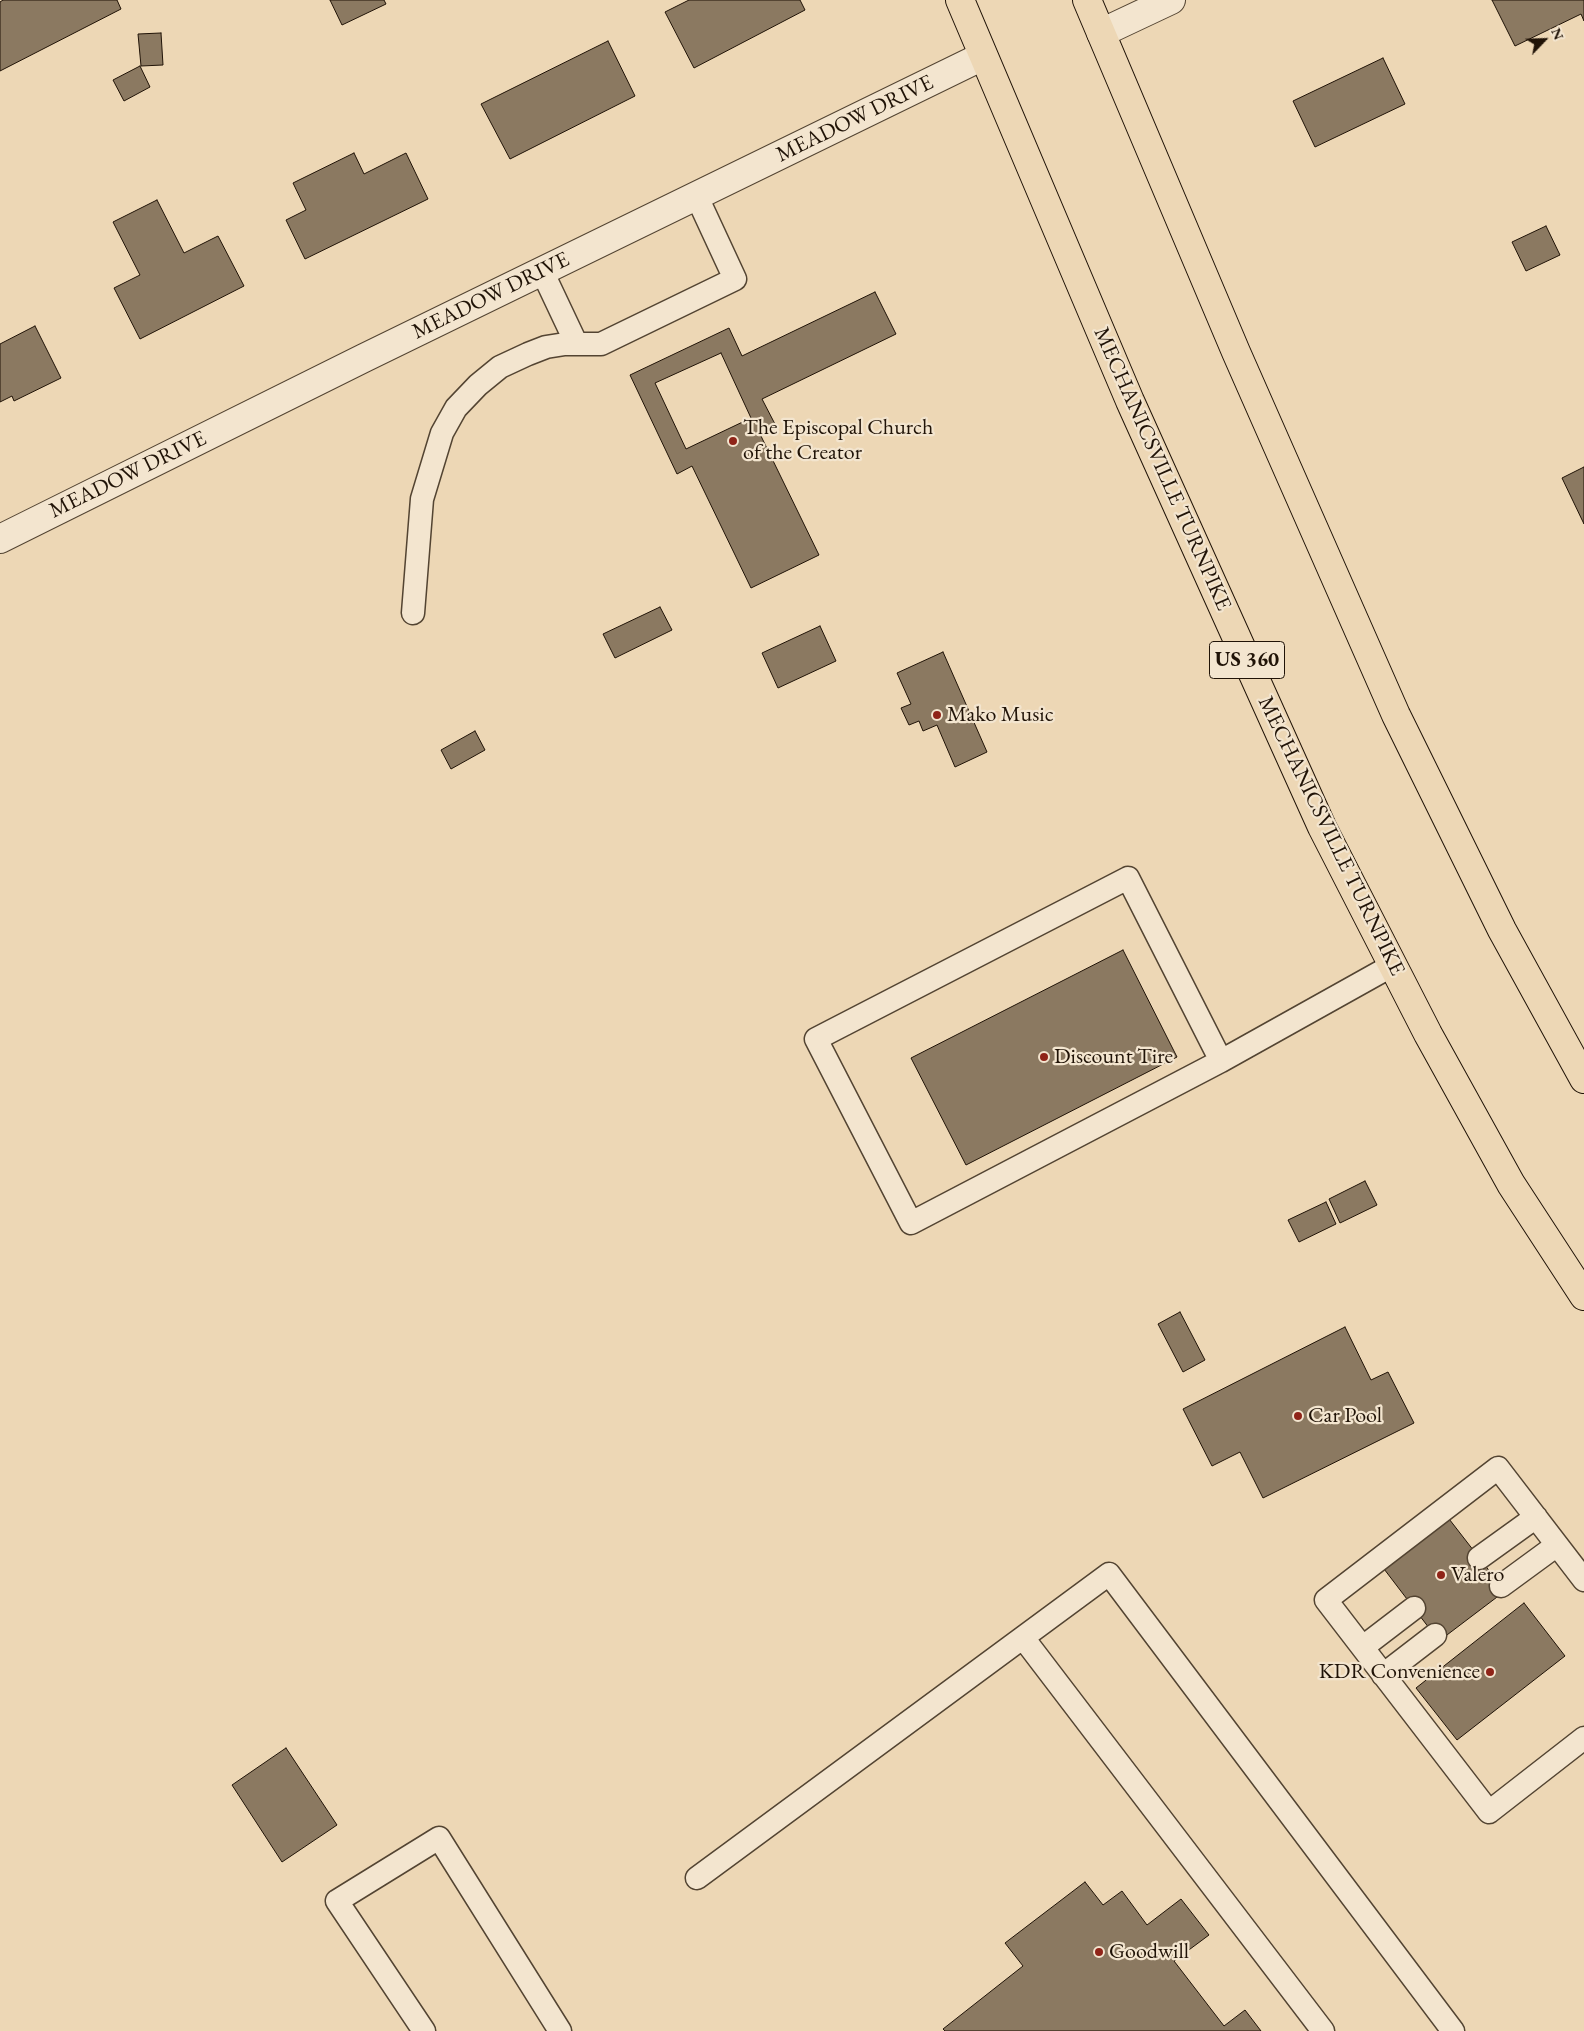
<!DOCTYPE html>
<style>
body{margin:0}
#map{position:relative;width:1584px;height:2031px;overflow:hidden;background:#edd7b5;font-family:"EB Garamond",serif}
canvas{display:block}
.north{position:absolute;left:1519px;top:15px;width:50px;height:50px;-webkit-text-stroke:4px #f3e5cf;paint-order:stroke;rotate:66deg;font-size:14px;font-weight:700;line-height:20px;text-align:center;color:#201307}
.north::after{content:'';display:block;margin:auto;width:18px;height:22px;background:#201307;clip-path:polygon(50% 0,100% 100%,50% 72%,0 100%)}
</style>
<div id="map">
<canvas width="1584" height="2031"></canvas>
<div class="north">N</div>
</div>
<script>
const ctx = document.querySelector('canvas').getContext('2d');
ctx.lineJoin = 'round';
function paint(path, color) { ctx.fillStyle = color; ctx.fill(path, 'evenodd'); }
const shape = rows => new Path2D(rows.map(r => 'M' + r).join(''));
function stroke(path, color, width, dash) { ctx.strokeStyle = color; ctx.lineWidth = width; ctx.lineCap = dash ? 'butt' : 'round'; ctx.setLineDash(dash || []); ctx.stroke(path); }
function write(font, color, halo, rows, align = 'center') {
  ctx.font = font + ' "EB Garamond",serif'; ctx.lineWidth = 4.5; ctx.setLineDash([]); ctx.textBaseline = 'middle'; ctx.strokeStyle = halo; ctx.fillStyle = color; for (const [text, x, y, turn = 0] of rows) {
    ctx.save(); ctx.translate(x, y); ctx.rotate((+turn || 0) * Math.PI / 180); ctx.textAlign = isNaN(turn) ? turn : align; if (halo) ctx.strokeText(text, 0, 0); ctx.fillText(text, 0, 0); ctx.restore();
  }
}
const building = shape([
 [3,0,117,0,121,9,0,71,0,2,3,0],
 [330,0,384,0,386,4,342,25,330,0],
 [689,0,800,0,805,10,694,68,665,12,689,0],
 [1492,0,1584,0,1584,21,1581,14,1515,46,1492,0],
 [161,33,163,65,141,66,138,34,161,33],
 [608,41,635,96,510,159,481,104,608,41],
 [1383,58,1405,104,1315,147,1293,101,1383,58],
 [140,66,150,87,124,101,113,80,140,66],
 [354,153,364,174,406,153,428,199,305,259,286,220,306,210,293,183,354,153],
 [157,200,184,253,218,236,244,286,140,339,114,288,140,275,113,222,157,200],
 [1546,226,1560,255,1526,271,1512,242,1546,226],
 [875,292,896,334,762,399,776,426,760,434,819,555,751,588,692,466,677,474,630,375,729,328,742,356,875,292],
 [721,353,751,418,686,449,655,383,721,353],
 [35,326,61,378,14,401,12,396,0,402,0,344,35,326],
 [1584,467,1584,524,1562,478,1584,467],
 [660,607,672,630,615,658,603,634,660,607],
 [820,626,836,661,778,688,762,653,820,626],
 [943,652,987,752,955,767,937,725,923,731,919,721,909,725,901,708,911,704,897,673,943,652],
 [475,731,485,750,451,769,441,750,475,731],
 [1123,950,1177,1057,966,1165,911,1058,1123,950],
 [1365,1181,1377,1205,1340,1223,1329,1199,1365,1181],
 [1326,1202,1336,1224,1299,1242,1288,1220,1326,1202],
 [1180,1312,1205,1360,1183,1372,1158,1324,1180,1312],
 [1345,1327,1371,1380,1388,1372,1414,1423,1263,1498,1240,1452,1212,1466,1183,1409,1345,1327],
 [1446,1515,1505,1591,1439,1641,1381,1565,1446,1515],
 [1524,1603,1565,1656,1457,1740,1416,1688,1524,1603],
 [286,1748,337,1825,282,1862,232,1785,286,1748],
 [1085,1882,1103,1905,1122,1891,1147,1925,1181,1899,1209,1935,1174,1961,1224,2026,1245,2010,1261,2031,945,2031,943,2029,1023,1966,1005,1943,1085,1882]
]);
paint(building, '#8b7961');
stroke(building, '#201307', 1);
const lane = shape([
 [542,271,576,343],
 [413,613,422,499,442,433,456,408,478,385,500,367,528,354,546,347,565,344,601,344,735,279,697,197],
 [1221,1061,1128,878,816,1039,911,1223,1221,1061,1393,965],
 [1479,1558,1536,1517],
 [1584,1580,1498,1468,1326,1600,1489,1812,1584,1738],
 [1501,1586,1557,1545],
 [1024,1639,1323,2031],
 [1363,1647,1414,1608],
 [1383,1675,1435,1635],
 [697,1878,1109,1574,1453,2031],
 [424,2031,337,1901,439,1838,560,2031]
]);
const street = shape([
 [1101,33,1171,0],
 [0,539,364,358,983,56]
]);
const highway = shape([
 [960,0,1130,401,1322,827,1428,1034,1511,1184,1584,1296],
 [1087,0,1236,352,1396,715,1502,930,1584,1079]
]);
stroke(lane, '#534432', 25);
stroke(street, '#534432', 30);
stroke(highway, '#201307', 30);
stroke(lane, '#f3e5cf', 22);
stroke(street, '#f3e5cf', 28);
stroke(highway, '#edd7b5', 28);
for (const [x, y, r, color] of [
 [733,441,5,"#8f2418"],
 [937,715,5,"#8f2418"],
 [1044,1057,5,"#8f2418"],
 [1298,1416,5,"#8f2418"],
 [1441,1575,5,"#8f2418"],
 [1490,1672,5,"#8f2418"],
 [1099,1952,5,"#8f2418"]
]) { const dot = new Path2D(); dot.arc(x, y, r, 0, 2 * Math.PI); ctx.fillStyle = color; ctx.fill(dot); stroke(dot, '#f3e5cf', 2); }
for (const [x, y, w] of [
 [1247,660,75]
]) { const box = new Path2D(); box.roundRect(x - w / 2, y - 18.5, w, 37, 4); ctx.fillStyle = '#f3e5cf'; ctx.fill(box); stroke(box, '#201307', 1); }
write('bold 21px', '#201307', null, [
 ["US 360",1247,660]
]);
write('22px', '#201307', '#f3e5cf', [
 ["MEADOW DRIVE",855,119,-26],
 ["MEADOW DRIVE",491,296,-26],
 ["MECHANICSVILLE TURNPIKE",1162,469,66],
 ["MEADOW DRIVE",128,475,-26],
 ["MECHANICSVILLE TURNPIKE",1331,836,64]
]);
write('22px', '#201307', '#f3e5cf', [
 ["The Episcopal Church",743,428],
 ["of the Creator",743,453],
 ["Mako Music",947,715],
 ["Discount Tire",1054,1057],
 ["Car Pool",1308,1416],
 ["Valero",1451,1575],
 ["KDR Convenience",1480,1672,"right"],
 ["Goodwill",1109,1952]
], 'left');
</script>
